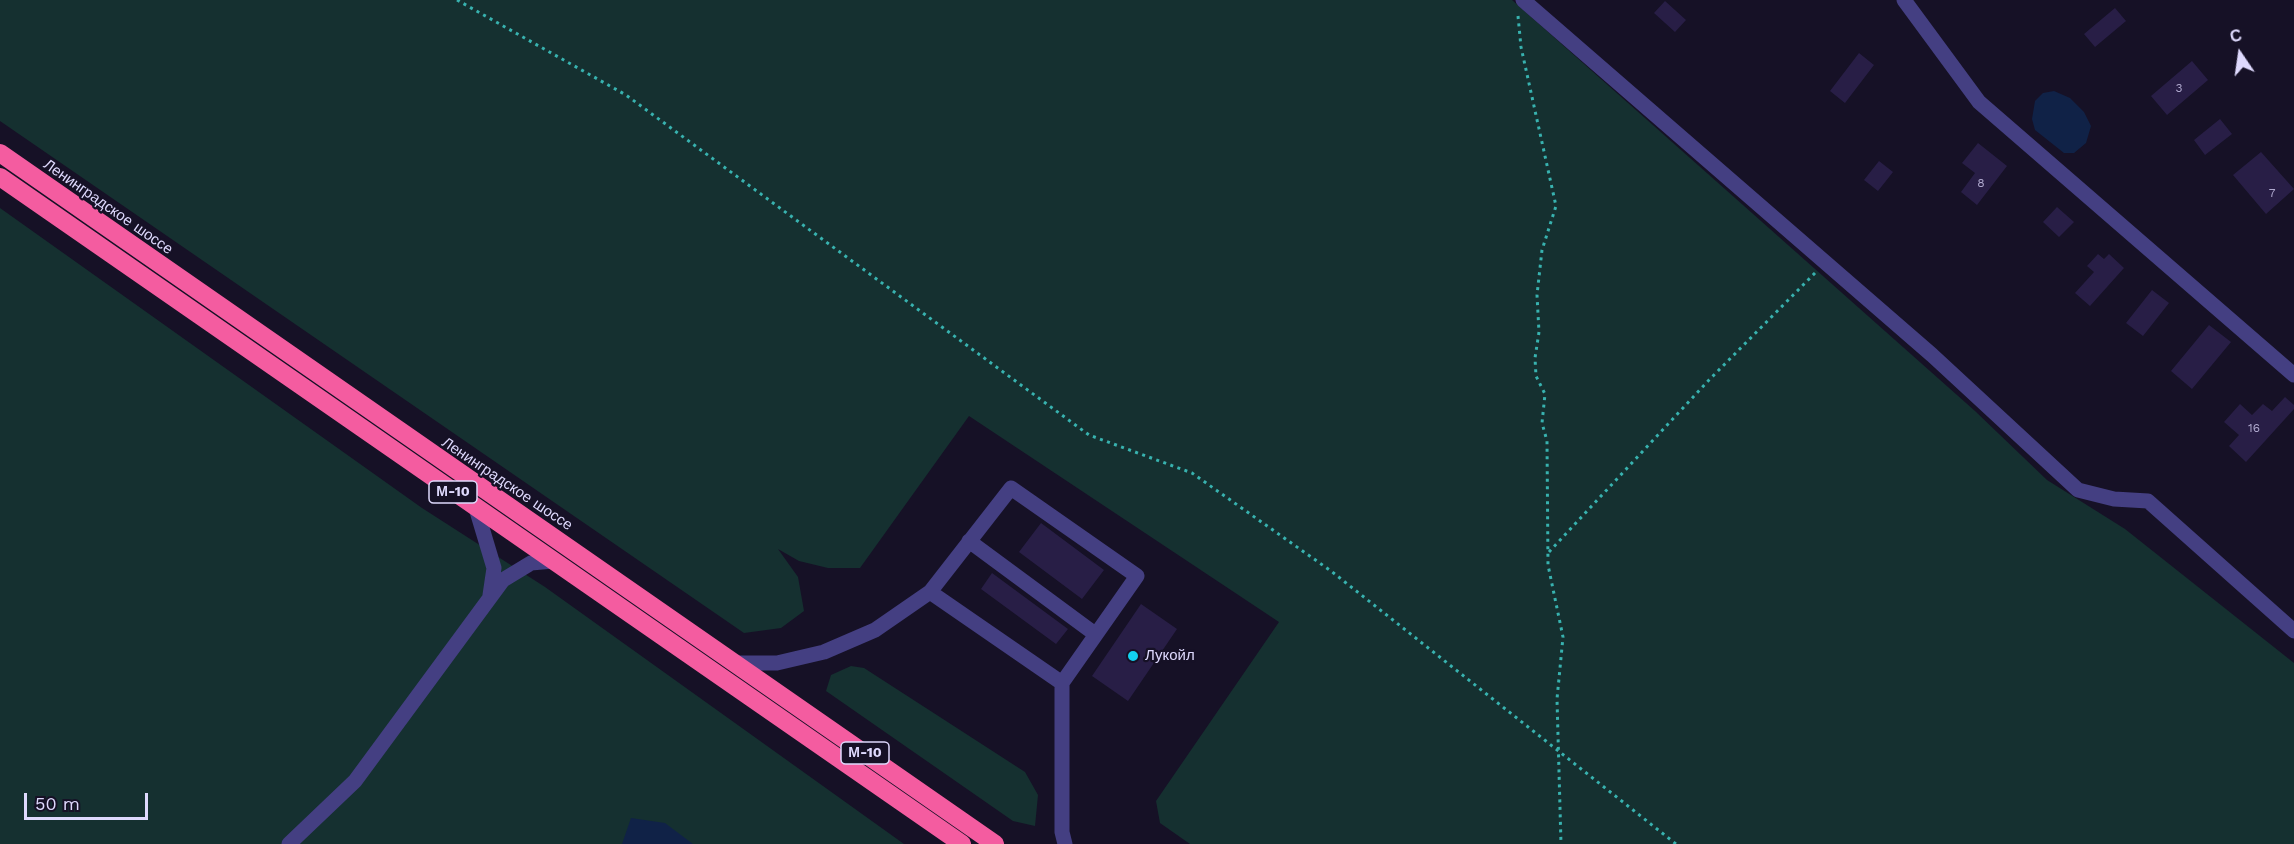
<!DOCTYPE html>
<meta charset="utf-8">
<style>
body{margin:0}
#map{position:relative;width:2294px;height:844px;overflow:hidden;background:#161126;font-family:"Work Sans",sans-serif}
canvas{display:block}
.north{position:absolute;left:2210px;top:24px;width:60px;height:60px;-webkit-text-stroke:4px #161126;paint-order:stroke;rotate:347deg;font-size:16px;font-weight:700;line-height:24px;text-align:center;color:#ded9fd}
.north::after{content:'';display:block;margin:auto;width:21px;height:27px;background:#ded9fd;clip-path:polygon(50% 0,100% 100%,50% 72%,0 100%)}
.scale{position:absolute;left:24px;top:793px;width:124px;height:27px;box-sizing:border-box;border:3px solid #ded9fd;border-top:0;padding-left:8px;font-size:18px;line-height:21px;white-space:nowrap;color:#ded9fd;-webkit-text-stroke:4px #161126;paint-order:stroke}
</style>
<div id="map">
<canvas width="2294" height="844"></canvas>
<div class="north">С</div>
<div class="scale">50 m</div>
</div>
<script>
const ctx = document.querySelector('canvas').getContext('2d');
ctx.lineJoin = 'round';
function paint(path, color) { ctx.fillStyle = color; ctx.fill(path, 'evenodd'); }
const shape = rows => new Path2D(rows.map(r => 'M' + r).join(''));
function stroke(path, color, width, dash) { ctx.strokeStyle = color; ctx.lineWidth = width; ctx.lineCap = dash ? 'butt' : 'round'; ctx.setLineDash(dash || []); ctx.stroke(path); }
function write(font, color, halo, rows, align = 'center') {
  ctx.font = font + ' "Work Sans",sans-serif'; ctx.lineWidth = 4.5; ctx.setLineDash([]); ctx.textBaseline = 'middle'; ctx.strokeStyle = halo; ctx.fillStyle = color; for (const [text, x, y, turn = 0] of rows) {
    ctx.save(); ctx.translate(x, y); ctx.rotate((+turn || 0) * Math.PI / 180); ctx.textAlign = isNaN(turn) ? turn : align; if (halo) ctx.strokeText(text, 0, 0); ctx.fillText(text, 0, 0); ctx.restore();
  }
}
paint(shape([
 [0,0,1512,0,1975,411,2047,480,2125,529,2294,663,2294,844,1190,844,1160,823,1156,801,1279,622,969,416,860,568,828,568,799,561,778,549,798,577,804,611,781,628,744,633,0,121],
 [0,208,422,508,545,587,904,844,0,844],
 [851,666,864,668,1025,772,1038,795,1035,826,1013,821,826,691,831,675]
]), '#153030');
paint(shape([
 [2054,91,2070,98,2084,112,2091,126,2086,143,2074,153,2064,153,2035,130,2032,119,2035,101,2043,93],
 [631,818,665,823,693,844,622,844]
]), '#102247');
paint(shape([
 [1665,1,1686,20,1675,32,1654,13],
 [2115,8,2126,21,2095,47,2084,34],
 [1859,53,1874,65,1845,103,1830,91],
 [2192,61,2208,80,2167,115,2151,96],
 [2220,119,2232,134,2205,155,2194,140],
 [1978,143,2007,166,1977,205,1961,192,1975,173,1962,163],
 [2261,152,2294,189,2266,214,2233,175],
 [1879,161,1893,172,1878,191,1864,180],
 [2057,207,2074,222,2059,237,2043,222],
 [2098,254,2104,259,2109,254,2124,268,2090,306,2075,293,2094,272,2087,266],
 [2152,290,2169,303,2143,336,2126,323],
 [2209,325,2231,342,2192,389,2171,371],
 [2285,397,2294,405,2294,409,2246,462,2229,446,2239,435,2224,422,2240,404,2252,415,2263,404,2272,411],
 [1041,523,1104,570,1082,599,1019,552],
 [992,573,1068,629,1056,644,981,589],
 [1141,604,1177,629,1128,701,1092,676]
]), '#281e46');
stroke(shape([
 [457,0,626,95,1089,435,1192,473,1331,571,1676,844],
 [1518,16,1521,47,1556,206,1542,250,1537,295,1539,332,1535,358,1536,376,1545,394,1542,423,1547,441,1548,565,1563,637,1557,699,1561,844],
 [1549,552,1709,380,1815,273]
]), '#38b2af', 3, [3, 4.5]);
stroke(shape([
 [1523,0,1932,355,2078,490,2114,499,2148,501,2294,631],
 [1904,0,1979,102,2294,375],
 [476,508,494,568,490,595],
 [969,541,1095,634],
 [930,592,1062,683],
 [735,663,777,663,824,652,875,630,930,592,1011,488,1137,576,1062,683,1062,832,1065,844],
 [289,844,355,781,503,580,531,563,553,561]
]), '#443f82', 15);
stroke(shape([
 [0,153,995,844],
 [0,177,962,844]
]), '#f45ca0', 18);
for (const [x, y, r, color] of [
 [1133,656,6,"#12d2f0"]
]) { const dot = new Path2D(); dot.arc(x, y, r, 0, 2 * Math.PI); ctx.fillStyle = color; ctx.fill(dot); stroke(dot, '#161126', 2); }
write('12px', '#b0aacf', null, [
 ["3",2179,88],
 ["8",1981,183],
 ["7",2272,193],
 ["16",2254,428]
]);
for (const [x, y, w] of [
 [453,492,48],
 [865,753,48]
]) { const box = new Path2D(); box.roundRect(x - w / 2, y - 11, w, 22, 4.5); ctx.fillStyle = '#161126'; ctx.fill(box); stroke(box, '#ded9fd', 1.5); }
write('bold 14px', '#ded9fd', null, [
 ["М-10",453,492],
 ["М-10",865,753]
]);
write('15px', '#ded9fd', '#161126', [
 ["Ленинградское шоссе",108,207,35],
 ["Ленинградское шоссе",507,484,34]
]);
write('15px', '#ded9fd', '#161126', [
 ["Лукойл",1145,656]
], 'left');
</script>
